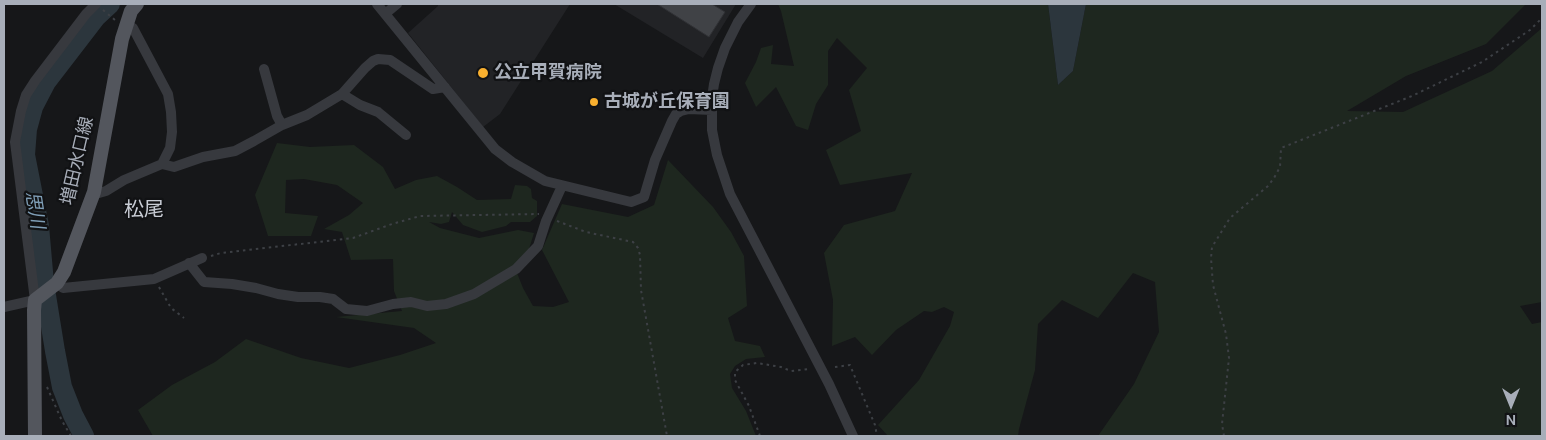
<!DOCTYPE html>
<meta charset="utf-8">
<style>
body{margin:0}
#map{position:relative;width:1546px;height:440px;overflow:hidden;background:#161719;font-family:"DM Sans",sans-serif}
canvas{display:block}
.frame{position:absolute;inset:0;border:5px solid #a8aeb9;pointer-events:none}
.north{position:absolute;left:1486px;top:380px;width:50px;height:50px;-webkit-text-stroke:4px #111214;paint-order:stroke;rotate:180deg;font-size:14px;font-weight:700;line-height:20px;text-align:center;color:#a8aeb9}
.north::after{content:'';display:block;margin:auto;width:18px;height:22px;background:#a8aeb9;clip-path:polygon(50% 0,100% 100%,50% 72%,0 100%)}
</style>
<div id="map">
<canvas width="1546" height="440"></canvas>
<div class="frame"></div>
<div class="north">N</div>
</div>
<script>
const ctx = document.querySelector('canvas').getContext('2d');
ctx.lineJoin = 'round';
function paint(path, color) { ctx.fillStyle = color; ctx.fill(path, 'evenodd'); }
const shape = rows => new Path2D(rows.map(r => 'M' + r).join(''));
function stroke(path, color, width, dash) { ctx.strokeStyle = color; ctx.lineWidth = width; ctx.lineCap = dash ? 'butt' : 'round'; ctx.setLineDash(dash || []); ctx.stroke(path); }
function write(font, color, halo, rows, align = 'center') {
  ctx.font = font + ' "DM Sans","Noto Sans JP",sans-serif'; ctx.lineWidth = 4.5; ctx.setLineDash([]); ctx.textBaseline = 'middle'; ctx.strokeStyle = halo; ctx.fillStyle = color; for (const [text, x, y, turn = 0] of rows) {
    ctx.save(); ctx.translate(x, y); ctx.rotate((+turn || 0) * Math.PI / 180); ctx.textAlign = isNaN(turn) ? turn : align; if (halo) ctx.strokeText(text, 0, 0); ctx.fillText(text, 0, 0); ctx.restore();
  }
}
paint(shape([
 [438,4,570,4,500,114,483,127,408,33,438,6],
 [614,4,736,4,703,58]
]), '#222326');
paint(shape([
 [778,4,1048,4,1058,85,1073,71,1086,4,1526,4,1486,44,1406,76,1347,111,1403,112,1492,71,1542,28,1542,302,1520,306,1532,324,1542,322,1542,436,1098,436,1134,384,1159,332,1155,282,1133,273,1098,318,1062,300,1038,324,1035,370,1019,429,1018,436,888,436,878,425,919,380,950,326,954,312,944,307,932,312,924,311,896,330,872,355,855,337,832,346,833,300,824,253,844,225,895,211,912,173,840,185,826,150,861,131,849,90,867,68,837,38,828,51,828,85,816,104,808,130,796,126,776,87,756,107,745,83,756,62,761,48,773,45,771,64,794,66,781,11],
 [277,143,310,147,354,145,383,167,395,189,416,180,437,176,457,187,477,200,511,199,515,185,527,186,531,189,532,198,537,201,537,216,530,222,511,222,506,226,482,232,463,225,452,212,449,222,441,224,429,222,440,228,479,238,518,230,534,233,529,249,515,268,523,288,533,306,553,307,569,302,542,250,562,204,628,217,654,205,668,160,713,207,731,232,744,256,747,306,728,318,735,341,760,346,765,357,746,359,735,366,730,374,732,388,746,411,756,436,153,436,138,410,172,385,215,362,246,339,301,358,349,368,400,355,436,343,414,328,336,317,402,311,394,291,393,259,351,260,342,232,324,229,349,215,363,203,337,185,304,179,286,180,285,213,318,216,311,236,268,236,255,195]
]), '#1e271f');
paint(shape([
 [1048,4,1086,4,1073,71,1058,85]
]), '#2c363d');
stroke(shape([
 [84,436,73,415,62,387,55,351,44,283,39,226,25,155,27,129,33,107,46,82,96,17,110,4]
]), '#2c363d', 20);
const building = shape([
 [657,4,712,4,725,12,709,37,657,4]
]);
paint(building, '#404246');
stroke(building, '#303135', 1);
stroke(shape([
 [103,10,115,20],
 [557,221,586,232,633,242,638,248,640,255,641,290,667,436],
 [211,256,221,253,353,238,392,224,420,216,539,214],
 [159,287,171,308,184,318],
 [835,367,850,365,875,425,877,436],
 [47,387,62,421,71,436],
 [760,436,749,406,735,380,735,372,743,365,757,363,781,367,791,371,809,369],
 [1224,436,1222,424,1229,358,1226,334,1213,285,1211,258,1212,247,1230,218,1268,186,1274,178,1280,167,1281,148,1412,96,1482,62,1530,30,1542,18]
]), '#3d4045', 2, [2.5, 4]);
stroke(shape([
 [377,4,495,149,512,162,545,181,631,202,644,197,655,160,672,121,676,114,681,111,689,109,712,110],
 [751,4,738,22,725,48,718,68,714,84,712,98,712,130,717,155,730,194,829,384,853,436],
 [385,14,397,4],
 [264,69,277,116,282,125],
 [342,94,360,105,378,112,406,135],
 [162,164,174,167,203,157,235,151,254,141,282,125,307,115,342,94,365,68,373,61,378,59,390,60,433,89,445,87],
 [94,192,99,193,106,191,124,180,162,164,170,148,172,132,171,112,168,94,133,28,126,24],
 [189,263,204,282,232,284,256,288,278,294,298,297,320,297,333,299,346,309,367,311,393,304,411,302,427,306,446,304,474,294,516,269,538,246,546,221,562,186],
 [57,283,63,288,154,279,202,258],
 [4,307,35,300,15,142,21,111,26,95,35,81,86,14,96,4]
]), '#37393e', 10);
stroke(shape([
 [35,436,34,310,35,300,57,283,64,272,94,192,122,39,131,11,137,4]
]), '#53565d', 14);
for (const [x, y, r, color] of [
 [483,73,6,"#f8af2f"],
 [594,102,5,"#f8af2f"]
]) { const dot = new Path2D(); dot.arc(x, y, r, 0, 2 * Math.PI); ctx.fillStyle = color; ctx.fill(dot); stroke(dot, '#111214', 2); }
write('bold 18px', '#a8aeb9', '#111214', [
 ["公立甲賀病院",494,73],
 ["古城が丘保育園",604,102]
], 'left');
write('18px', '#a8aeb9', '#111214', [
 ["増田水口線",78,161,-77]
]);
write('italic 19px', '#7e9db5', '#111214', [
 ["思川",34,210,81]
]);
write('20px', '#c9cdd5', '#111214', [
 ["松尾",144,211]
]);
</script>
